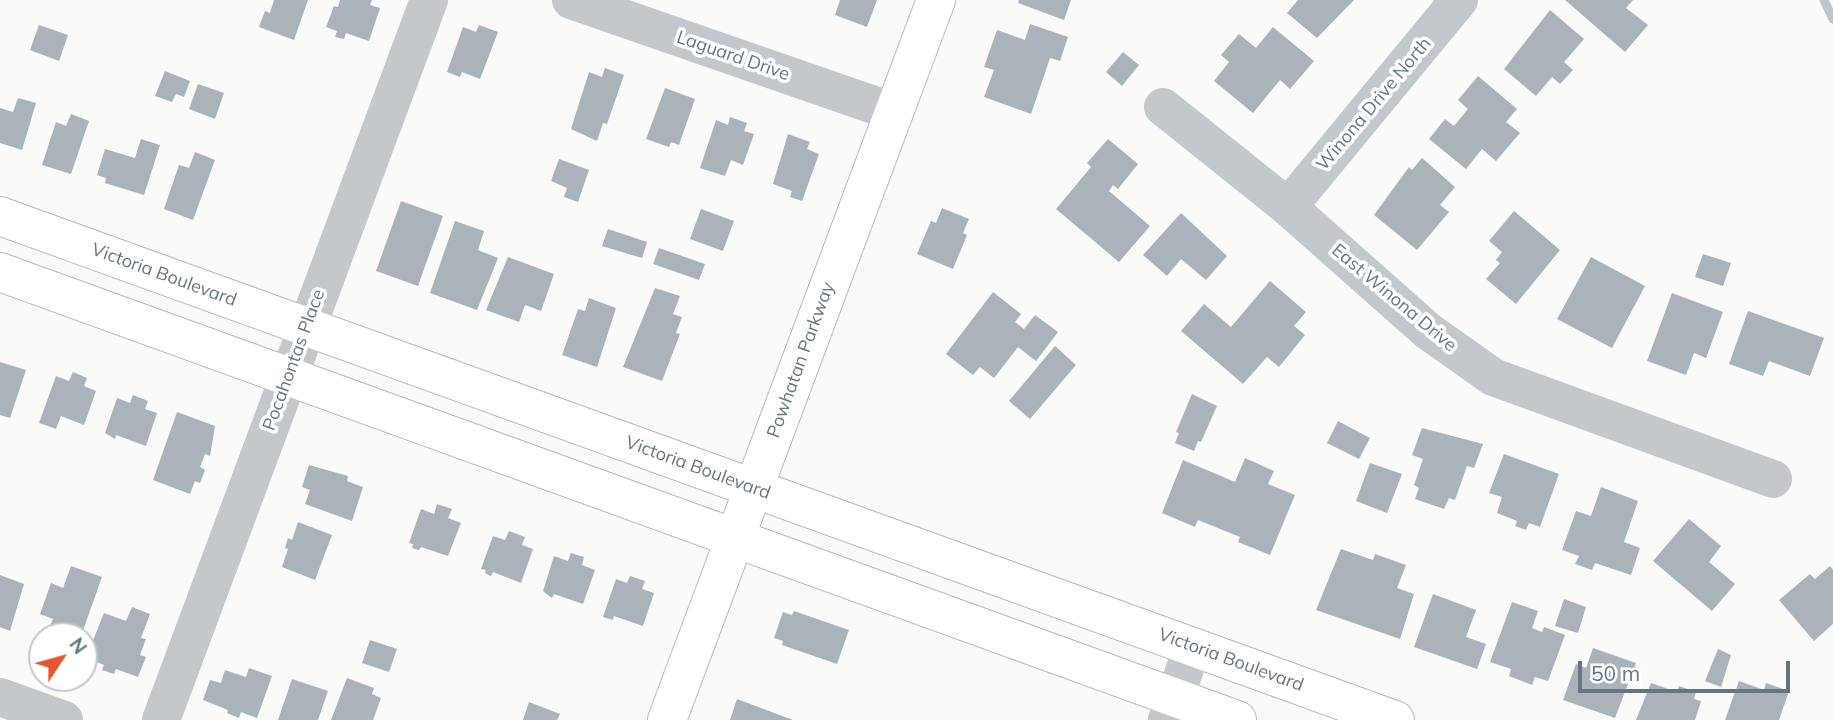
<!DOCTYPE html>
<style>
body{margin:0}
#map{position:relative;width:1833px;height:720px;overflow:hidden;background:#fafaf8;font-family:Mulish,sans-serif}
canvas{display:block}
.north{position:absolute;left:28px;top:622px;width:70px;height:70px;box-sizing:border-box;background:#fff;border:2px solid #c1c8cd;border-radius:50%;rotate:54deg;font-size:19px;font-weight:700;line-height:28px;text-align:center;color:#657683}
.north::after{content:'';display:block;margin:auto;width:24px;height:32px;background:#e4572e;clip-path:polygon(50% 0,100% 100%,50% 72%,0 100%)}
.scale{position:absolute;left:1578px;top:661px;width:212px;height:32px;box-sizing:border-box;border:4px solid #657683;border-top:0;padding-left:9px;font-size:21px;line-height:24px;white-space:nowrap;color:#657683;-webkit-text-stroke:5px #fff;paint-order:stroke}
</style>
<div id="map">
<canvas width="1833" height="720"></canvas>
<div class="north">N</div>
<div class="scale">50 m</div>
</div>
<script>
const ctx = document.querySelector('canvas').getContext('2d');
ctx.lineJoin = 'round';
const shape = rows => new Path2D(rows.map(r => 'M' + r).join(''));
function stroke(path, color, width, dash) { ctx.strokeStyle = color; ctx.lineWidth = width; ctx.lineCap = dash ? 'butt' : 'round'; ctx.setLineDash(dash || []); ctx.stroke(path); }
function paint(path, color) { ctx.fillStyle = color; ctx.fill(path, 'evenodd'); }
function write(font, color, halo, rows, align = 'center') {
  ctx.font = font + ' Mulish,sans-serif'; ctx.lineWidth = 7; ctx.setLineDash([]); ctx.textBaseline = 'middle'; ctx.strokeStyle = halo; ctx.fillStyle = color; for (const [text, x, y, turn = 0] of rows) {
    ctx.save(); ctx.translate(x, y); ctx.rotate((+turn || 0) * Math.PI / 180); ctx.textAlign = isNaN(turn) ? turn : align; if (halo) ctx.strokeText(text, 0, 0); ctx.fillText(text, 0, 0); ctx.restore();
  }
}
stroke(shape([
 [1824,0,1833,19]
]), '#bbc7cb', 9);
paint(shape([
 [274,0,308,0,294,40,259,27,265,11,270,13],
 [340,0,372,0,370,5,380,8,369,41,346,33,344,39,335,37,337,31,326,27,334,6,338,7],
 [840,0,877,0,867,27,835,15],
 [1019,0,1071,0,1064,20,1018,3],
 [1298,0,1354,0,1317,38,1287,13],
 [1565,0,1633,0,1626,8,1648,25,1625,52],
 [1550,10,1584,39,1564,62,1573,70,1560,84,1552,77,1536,96,1504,69],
 [1030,24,1068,37,1060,61,1050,58,1031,114,984,97,994,70,984,67,997,30,1025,40],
 [39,25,68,35,59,61,30,50],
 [479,25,498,32,480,79,462,72,460,77,447,72,463,27,476,32],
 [1273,27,1314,61,1290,89,1280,80,1253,113,1214,81,1229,62,1221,55,1239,34,1256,48],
 [1123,52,1139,65,1122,86,1106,72],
 [605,68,624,75,607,124,603,123,597,141,571,129,589,72,602,77],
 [165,71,190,81,184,97,176,94,172,102,155,96],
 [1478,76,1517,109,1506,122,1520,133,1496,161,1482,149,1466,169,1429,139,1445,119,1454,126,1468,109,1458,100],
 [198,84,224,93,215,119,189,109],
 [665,88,695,99,679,145,671,142,669,147,646,139],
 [18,98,36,103,22,150,0,143,0,108,13,112],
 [71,114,89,121,71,174,42,165,56,122,66,126],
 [730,117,747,123,744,131,754,134,743,165,731,160,725,176,700,168,716,120,728,125],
 [788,134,810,142,807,149,819,154,802,201,790,197,792,191,773,184],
 [141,139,160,145,144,195,105,183,106,178,97,175,105,149,135,158],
 [1108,139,1138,164,1118,189,1113,185,1109,191,1150,226,1119,262,1056,209,1091,167,1087,163],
 [195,152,215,160,193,220,164,209,179,165,189,168],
 [1422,158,1455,187,1440,205,1449,212,1417,250,1374,215,1409,167,1412,170],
 [559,159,589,170,578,202,564,197,567,188,551,181],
 [401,201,443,216,418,286,376,271],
 [942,208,969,219,963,233,967,235,953,269,917,254,931,221,936,223],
 [701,209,734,221,723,251,690,239],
 [1514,211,1560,250,1516,304,1486,279,1500,263,1496,260,1502,252,1489,241],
 [1181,213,1227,256,1206,280,1181,259,1167,276,1143,255],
 [455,221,484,231,478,250,498,258,477,310,430,293],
 [608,229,647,242,642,258,602,246],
 [659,248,705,264,699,280,653,264],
 [1703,254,1731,263,1723,286,1695,277],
 [508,257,554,274,541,311,525,305,519,322,486,310],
 [1591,257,1645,286,1612,348,1557,319],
 [1270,281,1306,312,1294,326,1305,335,1279,367,1267,357,1243,384,1181,331,1204,304,1231,327],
 [655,288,680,296,673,314,682,317,676,333,680,334,662,381,623,367],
 [993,292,1021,314,1015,322,1024,329,1035,315,1058,332,1036,361,1018,347,994,378,980,367,973,375,946,354],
 [1672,293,1723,312,1706,358,1694,353,1686,375,1647,361],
 [589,298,616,308,597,367,562,355,578,309,585,311],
 [1748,311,1824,338,1810,376,1769,361,1763,376,1729,364],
 [1055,346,1076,365,1030,419,1009,401],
 [0,362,26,370,10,418,0,415],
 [73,372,87,378,84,386,96,391,84,425,61,416,56,429,39,423,56,376,69,381],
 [1192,394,1217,406,1201,442,1198,441,1194,451,1175,443,1179,433,1176,432],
 [133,395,148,401,145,409,157,413,146,446,116,435,115,439,105,433,117,398,130,403],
 [177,412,215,426,210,456,205,454,200,467,205,470,200,483,195,481,190,494,153,480],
 [1338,421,1370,438,1359,459,1327,443],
 [1422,428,1483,444,1474,468,1467,466,1455,500,1449,498,1444,509,1415,499,1419,488,1414,485,1423,459,1412,455],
 [1504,454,1559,474,1540,527,1529,523,1526,530,1515,526,1517,521,1497,513,1502,497,1489,493],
 [1245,458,1274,471,1268,484,1295,495,1270,555,1238,542,1240,537,1198,520,1195,527,1162,513,1183,460,1235,482],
 [1370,463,1402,474,1387,513,1356,501],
 [309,465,348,476,347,481,363,487,352,521,305,504,310,490,302,487],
 [1601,487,1638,501,1624,542,1640,548,1631,575,1595,563,1592,570,1575,564,1579,556,1562,550,1576,511,1591,516],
 [437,504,452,509,448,518,461,523,448,556,421,547,419,550,412,548,413,544,409,543,421,509,434,514],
 [1689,519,1721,546,1709,562,1735,584,1712,611,1653,561],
 [298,522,332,535,315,580,282,567,288,549,285,548,288,538,292,540],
 [509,531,525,537,522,545,533,549,521,583,493,572,491,576,485,573,486,570,481,569,493,536,505,540],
 [1341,549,1373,560,1375,554,1406,565,1397,588,1414,594,1400,639,1316,610],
 [571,553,584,557,582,565,595,570,583,604,554,594,552,598,543,591,554,556,568,561],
 [71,566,102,577,81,636,61,636,62,630,50,626,53,619,40,614,51,583,63,588],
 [1830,566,1833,570,1833,624,1814,641,1779,600,1810,574,1815,579],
 [0,575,24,584,10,631,0,627],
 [630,576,645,581,642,589,654,593,643,626,614,616,613,620,603,617,616,579,627,583],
 [1433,594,1476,610,1466,637,1486,644,1477,669,1414,647],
 [1564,599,1586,607,1578,633,1555,626],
 [1512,602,1538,611,1532,628,1542,632,1544,627,1565,635,1548,681,1535,677,1532,685,1509,676,1511,669,1490,662],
 [132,607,150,614,141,638,146,639,140,655,146,657,138,677,116,669,114,674,102,670,104,665,86,658,104,613,126,621],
 [794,611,849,630,837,664,782,645,783,641,774,638,783,612,792,615],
 [370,640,397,649,389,672,362,663],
 [1593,648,1636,663,1615,718,1563,700,1576,664,1586,668],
 [1718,649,1731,655,1721,687,1705,681],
 [249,668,272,676,257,718,241,712,239,718,227,713,228,710,203,700,210,680,221,683,225,670,246,677],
 [347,678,374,688,372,694,381,698,373,720,331,720],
 [292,679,328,691,318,720,278,720],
 [1739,681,1764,690,1766,683,1789,691,1779,720,1725,720],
 [1651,683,1677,692,1679,686,1696,692,1694,699,1701,701,1695,720,1636,720],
 [737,699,793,720,730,720],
 [529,702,560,714,557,720,523,720]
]), '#aab3b9');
const major = shape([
 [0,216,1395,720],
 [0,272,1237,720],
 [667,720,936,0]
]);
stroke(major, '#b5babe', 40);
stroke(shape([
 [571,0,894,112],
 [1163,107,1288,207,1428,331,1493,377,1773,479],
 [1288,207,1459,0],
 [0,697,64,720],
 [161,720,429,0],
 [1167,720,1193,646]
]), '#c3c8cc', 38);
stroke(major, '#fff', 38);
write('18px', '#657683', '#fff', [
 ["Laguard Drive",733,56,19],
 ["Winona Drive North",1374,104,-50],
 ["Victoria Boulevard",164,275,20],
 ["East Winona Drive",1394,298,40],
 ["Pocahontas Place",294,360,-70],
 ["Powhatan Parkway",801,360,-70],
 ["Victoria Boulevard",698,468,20],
 ["Victoria Boulevard",1231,660,20]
]);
</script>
